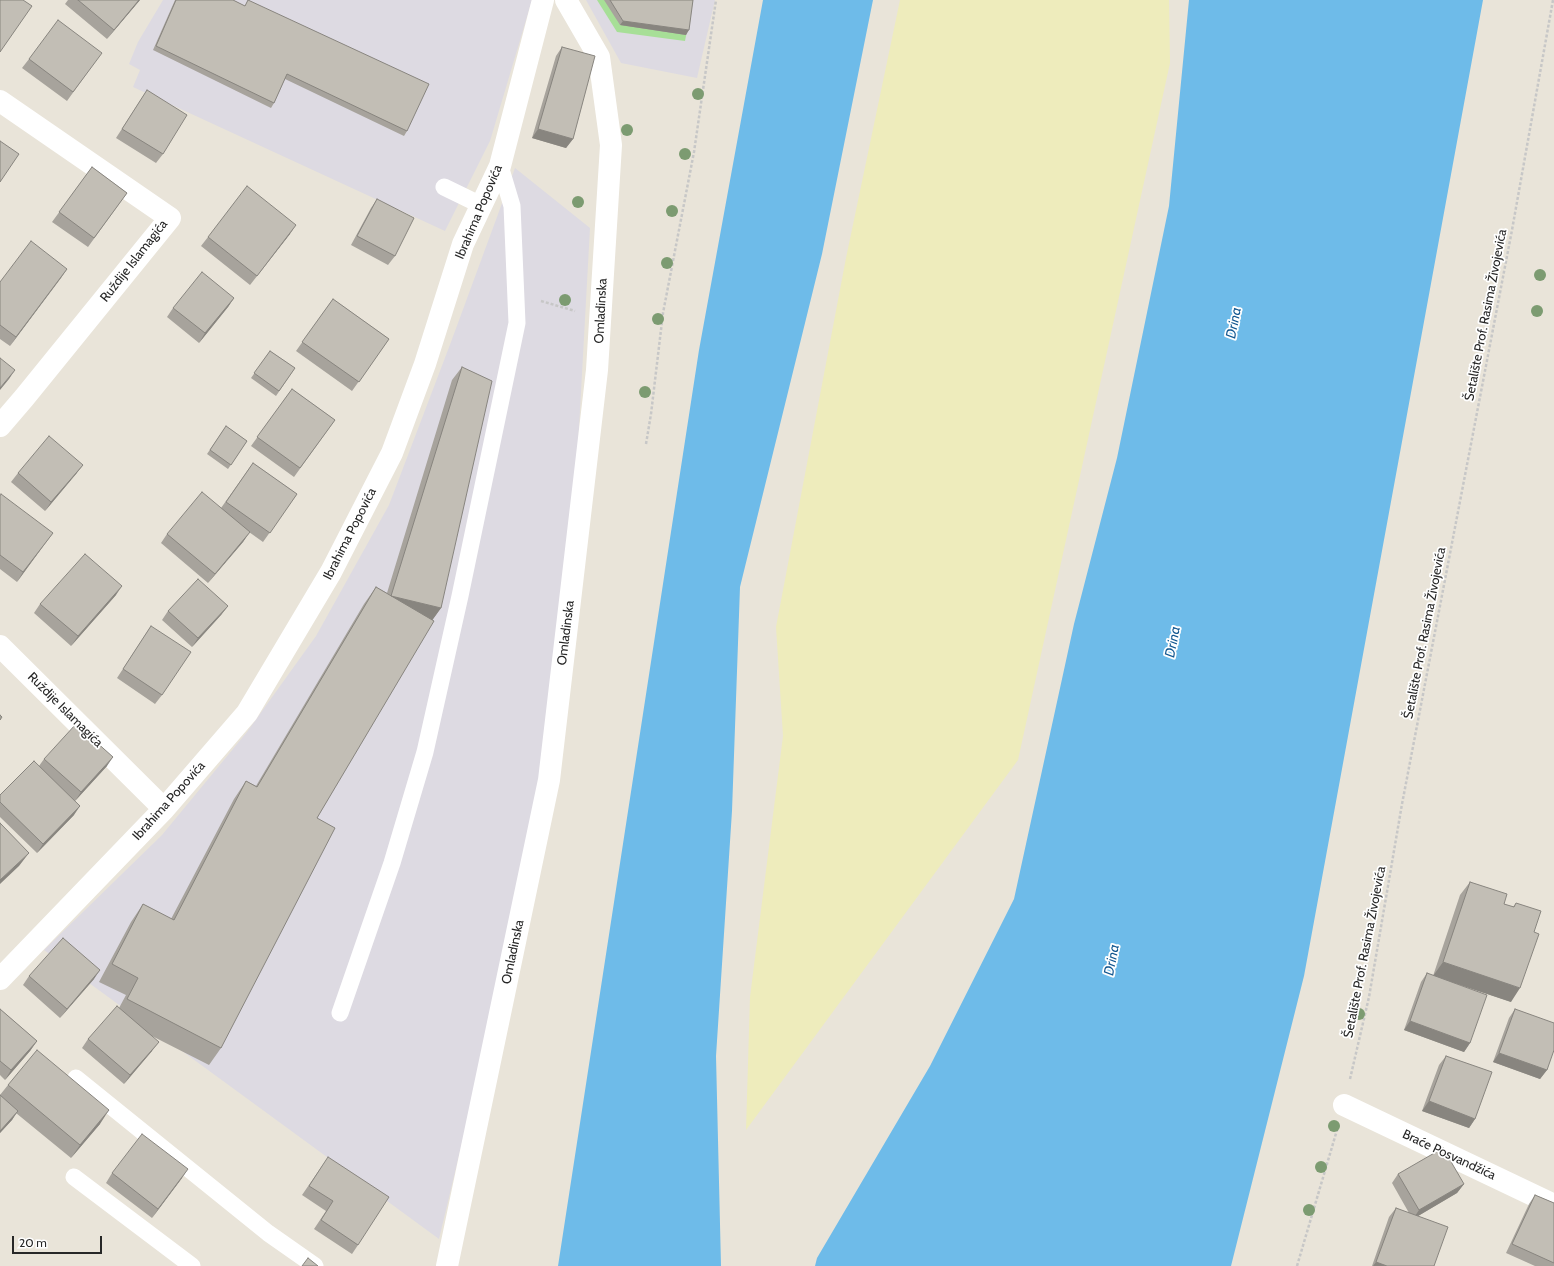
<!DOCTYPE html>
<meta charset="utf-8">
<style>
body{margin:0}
#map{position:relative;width:1554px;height:1266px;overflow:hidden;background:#e9e4d9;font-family:Cabin,sans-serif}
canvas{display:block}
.scale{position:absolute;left:12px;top:1236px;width:90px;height:18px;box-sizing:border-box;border:2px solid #272727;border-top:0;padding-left:5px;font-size:12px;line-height:14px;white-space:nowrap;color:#272727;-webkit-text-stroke:3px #fff;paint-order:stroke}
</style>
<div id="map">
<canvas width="1554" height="1266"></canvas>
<div class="scale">20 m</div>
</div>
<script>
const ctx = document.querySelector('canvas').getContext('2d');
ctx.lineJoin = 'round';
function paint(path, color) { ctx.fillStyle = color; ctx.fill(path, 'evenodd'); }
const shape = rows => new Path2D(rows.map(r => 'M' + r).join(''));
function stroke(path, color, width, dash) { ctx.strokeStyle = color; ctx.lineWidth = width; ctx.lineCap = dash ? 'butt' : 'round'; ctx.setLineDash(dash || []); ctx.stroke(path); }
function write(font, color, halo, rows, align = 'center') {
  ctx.font = font + ' Cabin,sans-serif'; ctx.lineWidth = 3.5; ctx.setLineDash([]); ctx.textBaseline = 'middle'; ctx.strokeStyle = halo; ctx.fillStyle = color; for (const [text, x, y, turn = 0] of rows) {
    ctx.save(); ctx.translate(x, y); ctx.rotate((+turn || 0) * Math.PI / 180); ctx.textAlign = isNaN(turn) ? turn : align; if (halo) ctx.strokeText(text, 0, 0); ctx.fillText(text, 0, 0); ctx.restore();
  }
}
paint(shape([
 [163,0,532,0,490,141,445,231,133,87,140,70,129,64,138,42],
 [586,0,715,0,697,78,621,63],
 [515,168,590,228,574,519,558,688,467,1122,439,1239,44,950,162,835,247,732,316,636,389,505,451,342]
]), '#dddae2');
paint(shape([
 [597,0,693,0,685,41,617,32]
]), '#a7df97');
paint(shape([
 [900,0,1169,0,1170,63,1018,760,746,1130,750,997,783,736,776,627,846,258]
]), '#eeecbc');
paint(shape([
 [763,0,873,0,822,254,740,587,732,811,716,1056,721,1266,558,1266,699,350],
 [1189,0,1483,0,1304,976,1231,1266,815,1266,817,1258,930,1066,1014,899,1074,624,1117,458,1169,206]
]), '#6ebbe9');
stroke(shape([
 [541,301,575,311],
 [646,444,651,414,663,313,694,152,716,0],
 [1350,1079,1369,997,1402,804,1512,230,1553,0],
 [1297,1266,1337,1130]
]), '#c7c7c7', 2.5, [3, 2]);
stroke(shape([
 [444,187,481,205],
 [340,1013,392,863,425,752,460,596,517,323,512,206,500,166],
 [76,1078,268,1233,315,1266],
 [74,1177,192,1266]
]), '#fff', 17);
stroke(shape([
 [0,101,170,218,24,398,0,426],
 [0,646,164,809],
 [0,979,164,809,247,713,331,572,392,453,425,364,463,244,500,166,543,0],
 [1344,1105,1554,1205],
 [447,1266,549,780,597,370,611,145,599,57,566,0]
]), '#fff', 22);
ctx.fillStyle = '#7c9b71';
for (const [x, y] of [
 [698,94],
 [627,130],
 [685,154],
 [578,202],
 [672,211],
 [667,263],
 [1540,275],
 [565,300],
 [1537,311],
 [658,319],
 [645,392],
 [1359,1014],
 [1334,1126],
 [1321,1167],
 [1309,1210]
]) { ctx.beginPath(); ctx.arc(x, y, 6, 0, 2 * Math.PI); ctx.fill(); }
paint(shape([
 [68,0,140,0,107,39,65,4],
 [175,0,233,0,245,6,248,0,407,131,404,136,285,79,274,103,271,108,153,50],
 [604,0,693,0,686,35,620,25],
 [562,47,573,139,566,148,532,138,556,56],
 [29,59,95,62,67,101,22,68],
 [147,90,163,154,156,163,116,138],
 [92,167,127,193,88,247,52,222],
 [377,199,395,256,388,265,351,245,371,208],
 [290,234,250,285,201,246,208,237],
 [67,269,10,346,0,339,0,282],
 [234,298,228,307,199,343,167,317,173,308],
 [333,299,389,339,352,391,296,351],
 [270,351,295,368,276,396,251,378],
 [462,367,441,608,432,620,317,818,221,1048,209,1065,150,1035,152,1051,124,1084,82,1048,88,1039,119,1008,126,995,99,982,131,922,143,904,171,919,234,799,246,781,256,786,364,604,376,587,387,593,452,380],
 [292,389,335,420,294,477,251,446],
 [226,426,247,441,228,469,207,454],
 [253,463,297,494,263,542,249,532,243,542,208,583,161,543,167,534,221,508],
 [83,465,76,474,45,511,11,482,18,473],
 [0,496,53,533,17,582,0,569],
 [116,595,71,646,34,613,40,604],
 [228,606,221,615,192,647,162,620,168,611],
 [151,626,162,695,155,704,117,678],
 [44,759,107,766,75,801,74,815,37,853,0,817,0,795,39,766],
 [1470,882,1504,904,1513,907,1516,903,1511,1002,1455,983,1470,1043,1464,1052,1404,1030,1421,982,1427,973,1433,976,1460,895],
 [29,976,94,979,60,1018,23,985],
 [0,1009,37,1041,30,1051,5,1080,0,1075],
 [1515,1009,1547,1070,1540,1079,1493,1062,1509,1018],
 [1446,1056,1475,1119,1469,1128,1422,1111,1439,1065],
 [8,1085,100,1124,71,1158,16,1113,12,1120,0,1133,0,1095],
 [322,1166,358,1245,352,1254,314,1229,326,1211,302,1195],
 [112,1173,182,1178,152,1218,106,1183],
 [1398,1174,1464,1184,1457,1193,1418,1216,1434,1266,1372,1266,1389,1217,1396,1208,1409,1213,1392,1183],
 [1535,1195,1554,1203,1554,1266,1535,1266,1506,1253,1529,1204]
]), '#a7a39c');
paint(shape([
 [139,0,140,0,107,39,114,30],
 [623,21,689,30,686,35,620,25],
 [538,129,573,139,566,148,532,138],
 [296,225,290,234,250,285,257,276],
 [67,269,61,278,10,346,16,337],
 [234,298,228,307,199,343,205,333],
 [15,370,9,379,0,390,0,388],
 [83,465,76,474,45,511,51,502],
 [250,532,243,542,208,583,215,574],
 [53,533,46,542,17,582,23,572],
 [122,586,116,595,71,646,78,636],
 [391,596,441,608,431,622],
 [228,606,221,615,192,647,198,638],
 [113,757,107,766,75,801,81,792],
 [80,806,74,815,37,853,43,844],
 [29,853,19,866,0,884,0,880],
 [1443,962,1520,988,1511,1002,1433,976],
 [100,970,94,979,60,1018,67,1009],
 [1410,1021,1470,1043,1464,1052,1404,1030],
 [37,1041,30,1051,5,1080,11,1070],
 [159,1042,152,1051,124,1084,130,1075],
 [1499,1053,1547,1070,1540,1079,1493,1062],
 [1429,1101,1475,1119,1469,1128,1422,1111],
 [109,1110,100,1124,71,1158,80,1145],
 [18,1111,12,1120,0,1133,0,1131],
 [188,1169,182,1178,152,1218,158,1209],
 [1464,1184,1457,1193,1413,1219,1419,1210],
 [1376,1262,1387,1266,1373,1266]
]), '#88857f');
const building = shape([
 [0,0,23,0,32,6,0,52,0,0],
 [78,0,139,0,114,30,78,0],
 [176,0,233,0,245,6,248,0,429,84,407,131,287,74,274,103,156,46,176,0],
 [610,0,693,0,689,30,623,21,610,0],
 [58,20,102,53,73,92,29,59,58,20],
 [562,47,595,56,573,139,538,129,562,47],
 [147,90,187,115,163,154,122,129,147,90],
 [0,141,19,154,0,182,0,141],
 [92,167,127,193,94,238,59,212,92,167],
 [247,186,296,225,257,276,208,237,247,186],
 [377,199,414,218,395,256,357,236,377,199],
 [31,241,67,269,16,337,0,325,0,282,31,241],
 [202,272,234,298,205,333,173,308,202,272],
 [333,299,389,339,359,382,302,342,333,299],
 [270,351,295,368,279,391,254,373,270,351],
 [0,358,15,370,0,388,0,358],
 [462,367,492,381,441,608,391,596,462,367],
 [292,389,335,420,300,468,257,437,292,389],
 [226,426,247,441,231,465,210,450,226,426],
 [49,436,83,465,51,502,18,473,49,436],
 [253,463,297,494,270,533,226,502,253,463],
 [202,492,250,532,215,574,167,534,202,492],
 [1,494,53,533,23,572,0,555,0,496,1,494],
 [85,554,122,586,78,636,40,604,85,554],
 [198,579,228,606,198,638,168,611,198,579],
 [376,587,434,621,317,818,335,828,221,1048,127,999,138,978,112,964,143,904,174,920,246,781,257,787,376,587],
 [151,626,191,652,162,695,123,669,151,626],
 [0,715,2,717,0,720,0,715],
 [76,724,113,757,81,792,44,759,76,724],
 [34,761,80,806,43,844,0,802,0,795,34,761],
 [0,823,29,853,0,880,0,823],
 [1470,882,1507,894,1504,904,1514,907,1516,903,1541,911,1534,932,1539,934,1520,988,1443,962,1470,882],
 [63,938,100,970,67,1009,29,976,63,938],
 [1427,973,1487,995,1470,1043,1410,1021,1427,973],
 [117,1006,159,1042,130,1075,88,1039,117,1006],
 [0,1009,37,1041,11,1070,0,1061,0,1009],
 [1515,1009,1554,1023,1554,1050,1547,1070,1499,1053,1515,1009],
 [37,1050,109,1110,80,1145,8,1085,37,1050],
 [1446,1056,1492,1072,1475,1119,1429,1101,1446,1056],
 [0,1095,18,1111,0,1131,0,1095],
 [142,1134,188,1169,158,1209,112,1173,142,1134],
 [1443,1148,1464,1184,1419,1210,1398,1174,1443,1148],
 [328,1157,389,1197,358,1245,321,1220,333,1201,309,1186,328,1157],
 [1535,1195,1554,1203,1554,1263,1512,1244,1535,1195],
 [1396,1208,1448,1227,1434,1266,1387,1266,1376,1262,1396,1208],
 [308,1258,318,1266,302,1266,308,1258]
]);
paint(building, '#c2beb5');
stroke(building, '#88857f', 1);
write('13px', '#272727', '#fff', [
 ["Ibrahima Popovića",479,212,-67],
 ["Ruždije Islamagića",134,261,-52],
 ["Omladinska",601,311,-87],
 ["Šetalište Prof. Rasima Živojevića",1486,315,-79],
 ["Ibrahima Popovića",350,534,-63],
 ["Omladinska",566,633,-83],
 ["Šetalište Prof. Rasima Živojevića",1425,633,-79],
 ["Ruždije Islamagića",65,710,45],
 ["Ibrahima Popovića",169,801,-48],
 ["Omladinska",513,952,-78],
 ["Šetalište Prof. Rasima Živojevića",1365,952,-79],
 ["Braće Posvandžića",1449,1155,25]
]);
write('italic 14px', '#125790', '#fff', [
 ["Drina",1234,323,-79],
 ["Drina",1173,642,-79],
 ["Drina",1112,960,-79]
]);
</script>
